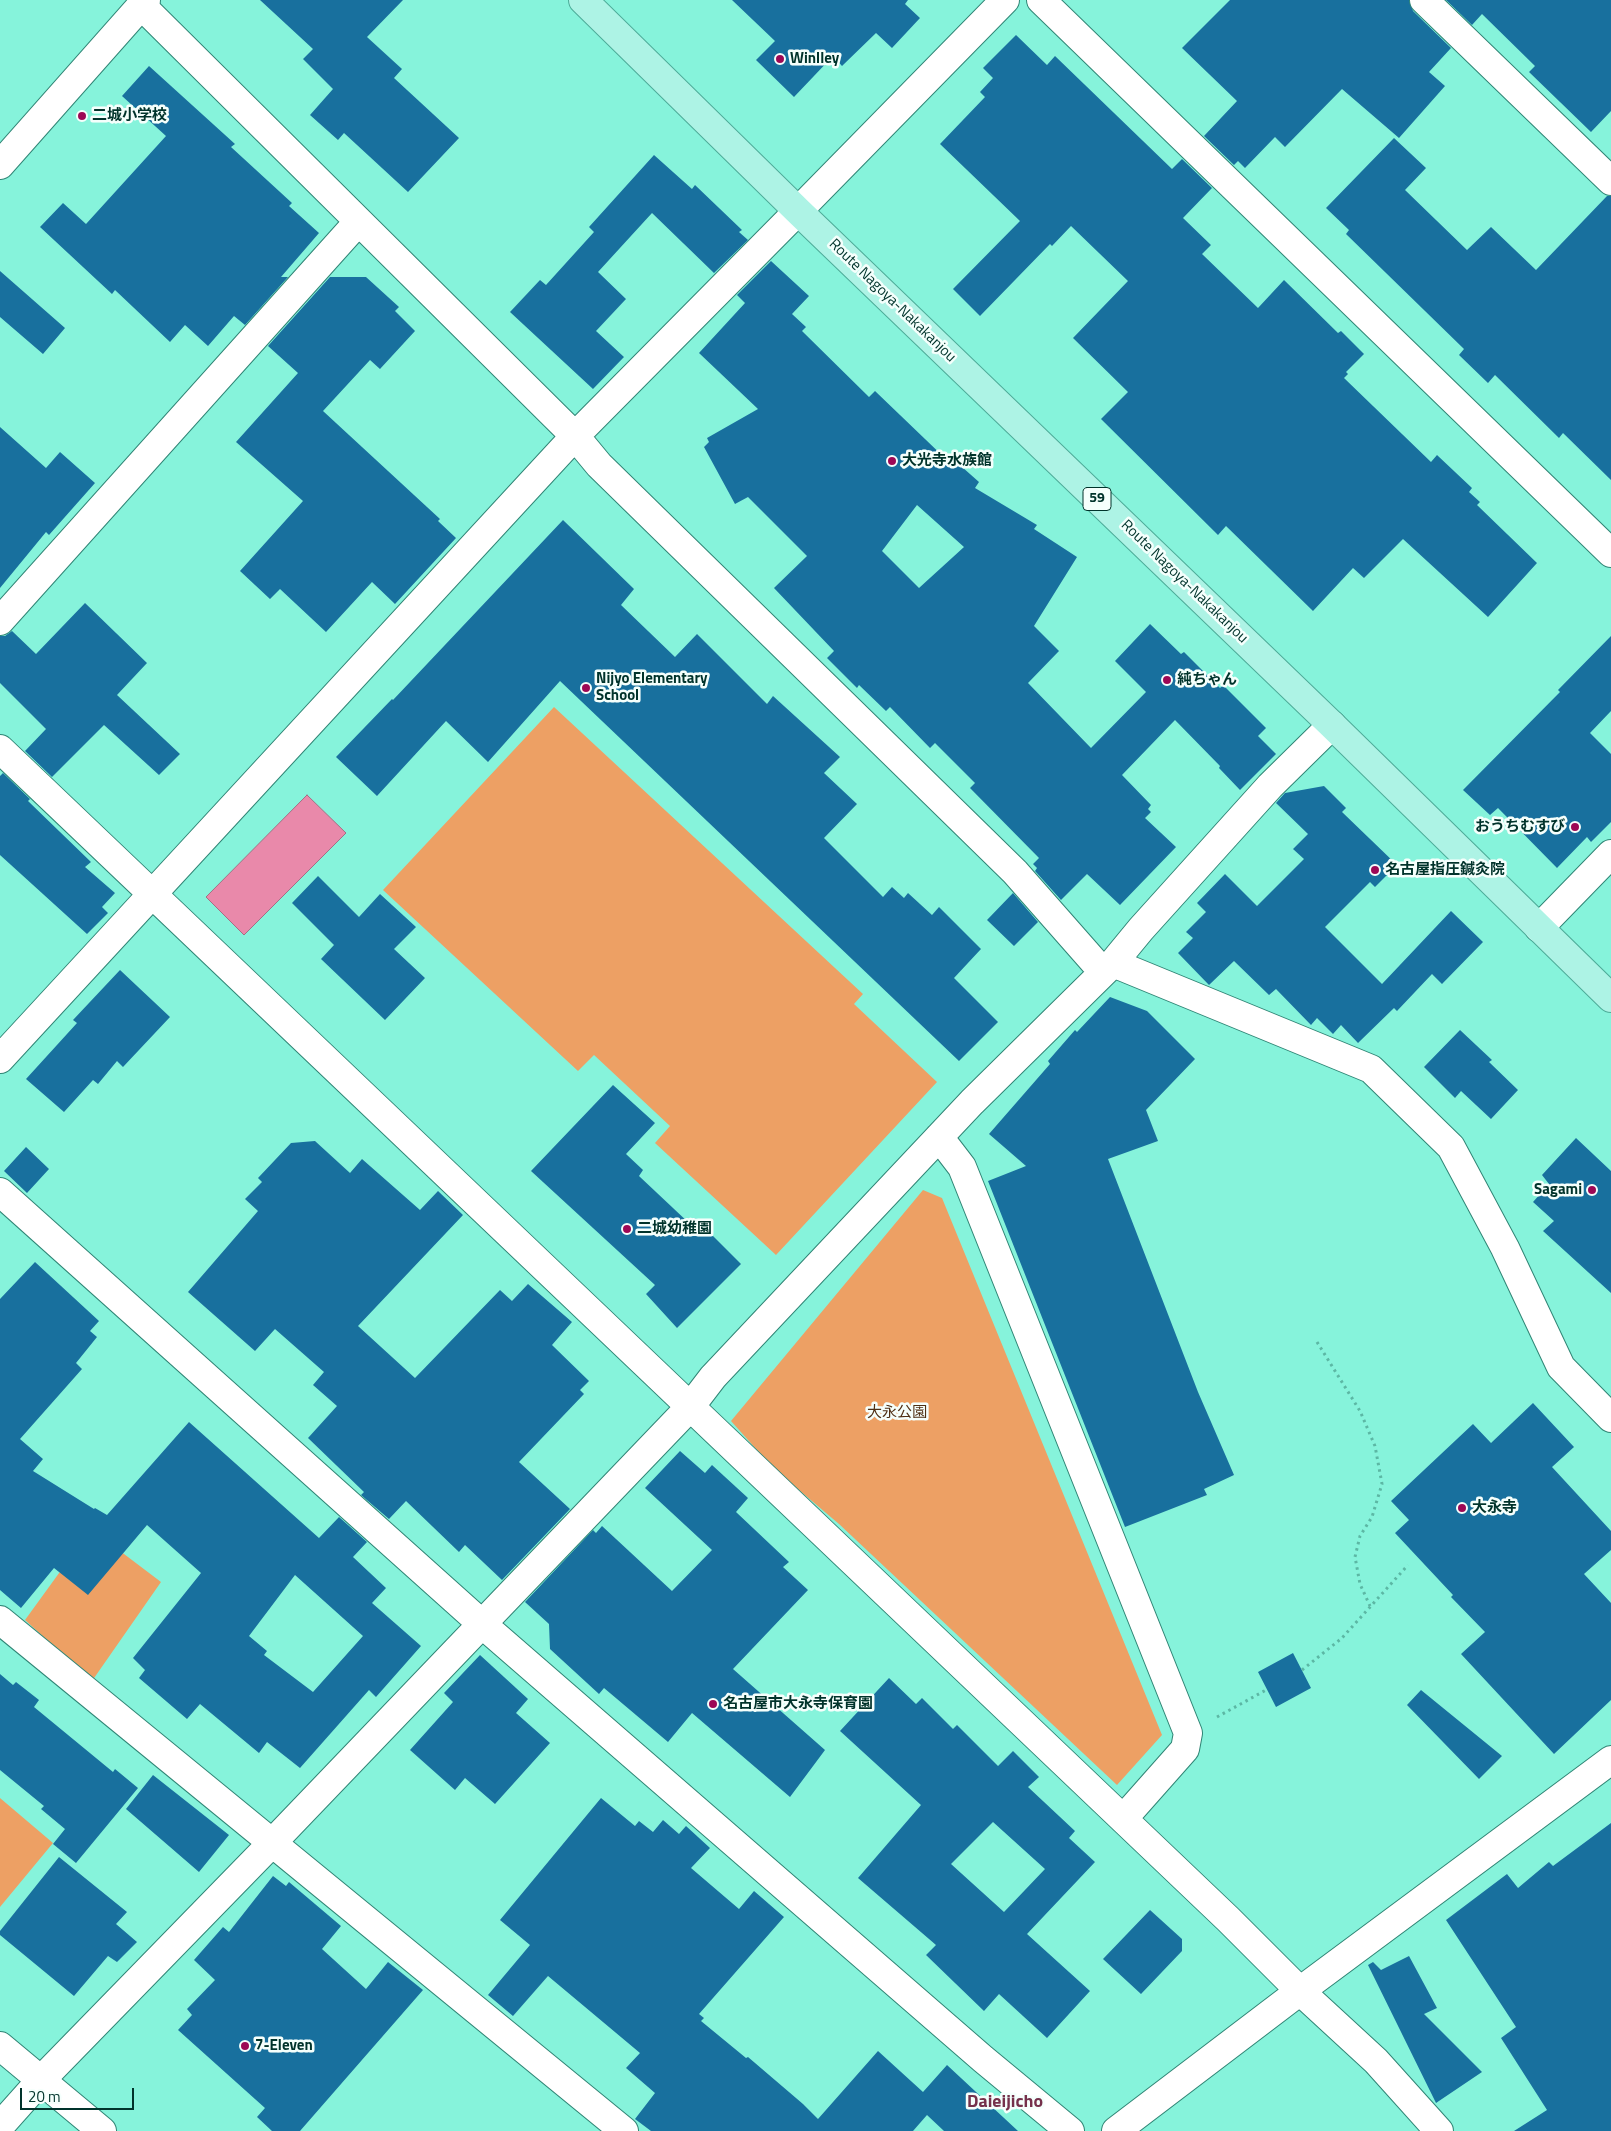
<!DOCTYPE html>
<meta charset="utf-8">
<style>
body{margin:0}
#map{position:relative;width:1611px;height:2131px;overflow:hidden;background:#86f3db;font-family:"Titillium Web",sans-serif}
canvas{display:block}
.scale{position:absolute;left:20px;top:2088px;width:114px;height:22px;box-sizing:border-box;border:2px solid #00332b;border-top:0;padding-left:6px;font-size:15px;line-height:18px;white-space:nowrap;color:#00332b;-webkit-text-stroke:4px #f5fffc;paint-order:stroke}
</style>
<div id="map">
<canvas width="1611" height="2131"></canvas>
<div class="scale">20 m</div>
</div>
<script>
const ctx = document.querySelector('canvas').getContext('2d');
ctx.lineJoin = 'round';
function paint(path, color) { ctx.fillStyle = color; ctx.fill(path, 'evenodd'); }
const shape = rows => new Path2D(rows.map(r => 'M' + r).join(''));
function stroke(path, color, width, dash) { ctx.strokeStyle = color; ctx.lineWidth = width; ctx.lineCap = dash ? 'butt' : 'round'; ctx.setLineDash(dash || []); ctx.stroke(path); }
function write(font, color, halo, rows, align = 'center') {
  ctx.font = font + ' "Titillium Web","Noto Sans JP",sans-serif'; ctx.lineWidth = 5; ctx.setLineDash([]); ctx.textBaseline = 'middle'; ctx.strokeStyle = halo; ctx.fillStyle = color; for (const [text, x, y, turn = 0] of rows) {
    ctx.save(); ctx.translate(x, y); ctx.rotate((+turn || 0) * Math.PI / 180); ctx.textAlign = isNaN(turn) ? turn : align; if (halo) ctx.strokeText(text, 0, 0); ctx.fillText(text, 0, 0); ctx.restore();
  }
}
paint(shape([
 [554,707,863,994,854,1004,937,1082,776,1255,655,1143,670,1126,594,1055,578,1071,383,890],
 [923,1190,942,1198,1162,1735,1117,1785,839,1524,773,1468,731,1421],
 [91,1529,161,1582,92,1681,25,1620],
 [0,1798,53,1843,0,1907]
]), '#eda064');
const water = shape([
 [307,795,346,833,244,935,206,897,307,795]
]);
paint(water, '#e989aa');
stroke(water, '#a36f84', 1);
paint(shape([
 [260,0,403,0,367,37,402,69,394,78,459,138,408,192,344,133,338,140,310,115,333,89,303,59,313,49],
 [732,0,908,0,905,4,920,18,892,48,876,33,842,66,833,56,794,97,756,60,775,41],
 [1230,0,1409,0,1413,11,1451,48,1429,72,1445,86,1399,138,1342,89,1285,147,1275,137,1245,168,1238,161,1234,165,1204,136,1237,101,1182,48],
 [1446,0,1611,0,1611,111,1591,132,1529,72,1535,66,1482,14,1472,25],
 [1016,35,1047,65,1055,56,1172,169,1182,159,1212,188,1183,218,1211,245,1202,254,1258,308,1284,280,1338,333,1341,331,1364,354,1346,372,1348,374,1344,378,1431,462,1437,455,1472,488,1469,492,1480,502,1477,505,1537,563,1488,617,1403,539,1364,578,1353,568,1313,611,1226,526,1218,535,1101,419,1128,392,1073,338,1128,281,1071,226,1052,246,1050,244,980,316,953,289,1020,221,940,144,985,97,980,92,993,78,983,68],
 [149,66,235,144,231,147,292,203,289,206,319,233,281,277,288,277,245,325,234,316,208,346,185,325,170,342,115,290,112,294,40,227,63,203,86,224,166,136,122,96],
 [1394,138,1426,168,1405,190,1467,250,1491,227,1536,270,1607,196,1611,196,1611,480,1563,433,1559,438,1495,375,1488,383,1459,355,1464,349,1346,234,1349,230,1326,208],
 [654,155,692,189,695,185,742,230,739,232,748,240,714,273,652,213,598,272,626,299,596,331,624,357,593,389,510,312,540,280,546,285,594,232,589,227],
 [771,261,809,296,792,314,806,327,802,331,869,397,875,391,950,463,953,459,979,482,975,488,1037,525,1034,529,1077,557,1034,626,1059,651,1028,683,1091,748,1146,692,1115,661,1150,624,1181,654,1184,652,1220,688,1223,685,1266,728,1258,736,1276,754,1240,790,1219,768,1220,766,1175,720,1122,775,1151,805,1148,809,1151,812,1145,818,1176,847,1120,905,1087,874,1061,900,1035,871,1037,868,1033,864,1039,858,970,788,975,783,935,743,930,748,890,707,886,711,859,685,857,688,827,658,834,651,774,588,807,556,748,497,735,504,704,447,709,442,707,438,758,409,699,353,745,303,737,295],
 [917,505,964,547,919,588,882,551],
 [0,271,65,328,43,354,0,317],
 [330,277,366,277,399,307,395,311,415,331,380,369,370,360,323,411,440,519,438,521,456,538,395,604,372,582,326,632,280,589,270,599,240,571,303,501,236,442,298,373,268,346],
 [0,427,46,468,60,452,95,483,49,535,46,532,0,588],
 [563,520,634,589,621,605,675,657,697,634,767,704,773,696,840,757,824,773,857,804,824,838,883,897,892,887,904,898,908,893,932,915,939,907,981,949,954,978,998,1022,959,1061,560,681,488,762,446,721,377,796,336,757,392,699,393,700],
 [85,603,147,663,117,695,180,754,159,775,104,725,52,777,25,751,46,729,0,683,0,636,5,636,12,631,36,654],
 [1611,636,1611,711,1590,733,1611,754,1611,822,1591,842,1587,837,1557,868,1498,808,1490,815,1463,790,1560,692,1558,690],
 [3,773,30,799,28,801,91,862,85,867,115,893,102,907,108,913,87,934,0,855,0,776],
 [1324,786,1346,808,1342,812,1397,865,1375,887,1370,882,1325,927,1382,984,1451,911,1483,942,1442,984,1432,974,1397,1011,1394,1008,1358,1043,1341,1025,1333,1034,1317,1018,1311,1025,1276,989,1269,995,1234,961,1209,985,1178,953,1193,938,1186,932,1206,912,1197,903,1225,874,1257,906,1304,859,1293,849,1308,834,1276,803,1285,793],
 [318,876,359,917,380,894,416,927,394,949,425,978,385,1020,321,959,334,945,292,903],
 [1013,893,1038,922,1014,946,987,920],
 [120,970,170,1017,123,1067,117,1061,98,1084,93,1080,64,1112,26,1079,77,1023,73,1020],
 [1110,997,1147,1011,1195,1059,1146,1110,1158,1141,1108,1159,1198,1392,1234,1475,1204,1489,1207,1495,1125,1527,988,1181,1026,1166,989,1134,1050,1064,1048,1061,1075,1030,1077,1032],
 [1460,1030,1492,1060,1489,1062,1518,1090,1491,1119,1461,1091,1455,1098,1424,1067],
 [613,1085,655,1123,626,1154,643,1170,639,1176,690,1224,695,1218,741,1264,677,1328,646,1294,655,1285,531,1171],
 [1576,1138,1611,1171,1611,1293,1543,1231,1554,1221,1533,1202,1549,1184,1542,1175],
 [315,1141,350,1173,362,1159,420,1210,438,1191,463,1215,358,1326,415,1378,500,1290,512,1301,528,1284,572,1322,552,1345,589,1381,580,1390,584,1394,519,1462,570,1509,502,1580,465,1545,459,1552,406,1501,389,1519,361,1495,364,1492,308,1438,337,1406,313,1385,324,1372,275,1329,255,1351,188,1292,258,1211,245,1199,262,1182,258,1178,291,1143],
 [26,1147,49,1169,27,1193,4,1171],
 [35,1262,99,1321,90,1331,97,1337,76,1363,82,1369,20,1439,43,1459,33,1471,94,1509,95,1508,107,1515,189,1422,319,1538,339,1517,367,1542,353,1557,386,1588,372,1603,421,1646,376,1697,369,1690,300,1768,267,1742,259,1753,200,1704,187,1719,139,1678,145,1670,133,1658,201,1573,147,1525,88,1595,54,1568,21,1608,0,1590,0,1299],
 [295,1575,363,1636,313,1692,264,1655,267,1651,249,1636],
 [1533,1403,1574,1447,1552,1467,1611,1531,1611,1550,1584,1574,1611,1603,1611,1700,1554,1754,1461,1654,1485,1632,1451,1597,1453,1595,1395,1533,1409,1520,1391,1501,1473,1424,1491,1443],
 [680,1451,705,1473,712,1465,748,1498,736,1512,789,1562,783,1567,808,1590,733,1669,825,1750,790,1797,692,1713,668,1742,604,1688,599,1694,550,1649,549,1624,525,1602,593,1530,596,1533,602,1526,672,1591,712,1550,645,1488],
 [1293,1653,1311,1688,1276,1707,1258,1672],
 [480,1655,528,1699,516,1713,550,1743,495,1804,465,1778,455,1790,410,1750,453,1702,444,1693],
 [0,1674,13,1685,16,1682,39,1700,34,1707,113,1772,115,1769,138,1788,76,1863,53,1844,65,1829,41,1809,44,1806,0,1770],
 [889,1678,916,1704,922,1698,953,1729,957,1725,998,1766,1013,1751,1039,1777,1028,1787,1075,1831,1069,1838,1095,1862,1027,1934,1090,1991,1047,2038,999,1994,984,2011,926,1955,936,1945,858,1878,921,1805,840,1731],
 [993,1822,1045,1869,1004,1912,951,1864],
 [1421,1690,1502,1756,1479,1779,1407,1705],
 [153,1775,229,1835,199,1872,126,1809],
 [601,1798,635,1826,639,1821,653,1832,663,1820,679,1834,686,1826,710,1848,691,1868,739,1909,754,1891,784,1917,699,2014,704,2018,701,2021,746,2058,748,2057,803,2104,818,2119,878,2051,923,2092,947,2065,1018,2131,944,2131,927,2115,913,2131,651,2131,635,2119,655,2093,626,2068,640,2053,548,1976,513,2016,488,1995,530,1945,500,1920],
 [1611,1823,1611,2131,1514,2131,1547,2110,1501,2038,1516,2027,1446,1920,1507,1874,1518,1888,1549,1862,1553,1866],
 [59,1857,127,1912,116,1924,137,1942,117,1962,108,1956,74,1996,0,1935,0,1931],
 [273,1876,286,1886,289,1882,341,1926,322,1949,366,1989,388,1962,423,1990,300,2131,272,2131,257,2117,265,2108,178,2030,192,2015,187,2009,215,1980,194,1960,223,1927,229,1932],
 [1150,1910,1182,1939,1182,1951,1141,1994,1103,1959],
 [1409,1956,1437,2008,1424,2014,1482,2072,1436,2103,1368,1965,1373,1962,1381,1970]
]), '#18709e');
const street = shape([
 [1041,0,1611,553],
 [1424,0,1611,181],
 [141,5,575,436,599,465,1015,872,1103,972],
 [0,621,358,222],
 [0,749,1228,1919,1300,1991,1376,2061,1439,2131],
 [1539,928,1611,854],
 [1113,963,1371,1069,1451,1147,1505,1248,1561,1367,1611,1418],
 [0,1059,575,436,798,211],
 [939,1137,962,1167,1188,1733,1185,1749,1123,1819],
 [0,1192,482,1624,983,2059,1070,2131],
 [0,1620,624,2131],
 [0,2126,41,2080,272,1843,690,1407,713,1377,972,1102,1113,963,1141,929,1270,786,1332,725],
 [1116,2131,1300,1991,1611,1760]
]);
const secondary = shape([
 [0,165,146,0],
 [798,211,1005,0],
 [0,2046,102,2131]
]);
const primary = shape([
 [583,0,798,211,1332,725,1611,998]
]);
stroke(street, '#308575', 30);
stroke(secondary, '#308575', 30);
stroke(primary, '#4dab98', 30);
stroke(shape([
 [1317,1342,1360,1411,1375,1446,1382,1484,1372,1517,1360,1536,1355,1557,1360,1584,1370,1606],
 [1302,1670,1342,1638,1408,1565],
 [1217,1717,1266,1690]
]), '#5cb7a4', 3, [2.5, 4]);
stroke(street, '#fff', 28);
stroke(secondary, '#fff', 28);
stroke(primary, '#adf3e5', 28);
for (const [x, y, r, color] of [
 [780,59,5,"#9c0855"],
 [82,116,5,"#9c0855"],
 [892,461,5,"#9c0855"],
 [1167,680,5,"#9c0855"],
 [586,688,5,"#9c0855"],
 [1575,827,5,"#9c0855"],
 [1375,870,5,"#9c0855"],
 [1592,1190,5,"#9c0855"],
 [627,1229,5,"#9c0855"],
 [1462,1508,5,"#9c0855"],
 [713,1704,5,"#9c0855"],
 [245,2046,5,"#9c0855"]
]) { const dot = new Path2D(); dot.arc(x, y, r, 0, 2 * Math.PI); ctx.fillStyle = color; ctx.fill(dot); stroke(dot, '#f5fffc', 2); }
for (const [x, y, w] of [
 [1097,499,28]
]) { const box = new Path2D(); box.roundRect(x - w / 2, y - 11.5, w, 23, 4); ctx.fillStyle = '#f5fffc'; ctx.fill(box); stroke(box, '#00332b', 1); }
write('bold 14px', '#00332b', null, [
 ["59",1097,499]
]);
write('bold 15px', '#00332b', '#f5fffc', [
 ["Winlley",790,59],
 ["二城小学校",92,116],
 ["大光寺水族館",902,461],
 ["Nijyo Elementary",596,679],
 ["School",596,696],
 ["純ちゃん",1177,680],
 ["おうちむすび",1565,827,"right"],
 ["名古屋指圧鍼灸院",1385,870],
 ["Sagami",1582,1190,"right"],
 ["二城幼稚園",637,1229],
 ["大永寺",1472,1508],
 ["名古屋市大永寺保育園",723,1704],
 ["7-Eleven",255,2046]
], 'left');
write('15px', '#00332b', '#f5fffc', [
 ["Route Nagoya-Nakakanjou",892,301,44],
 ["Route Nagoya-Nakakanjou",1184,582,44]
]);
write('15px', '#4f2f14', '#f5fffc', [
 ["大永公園",897,1413]
]);
write('bold 18px', '#75314b', '#f5fffc', [
 ["Daieijicho",1005,2103]
]);
</script>
